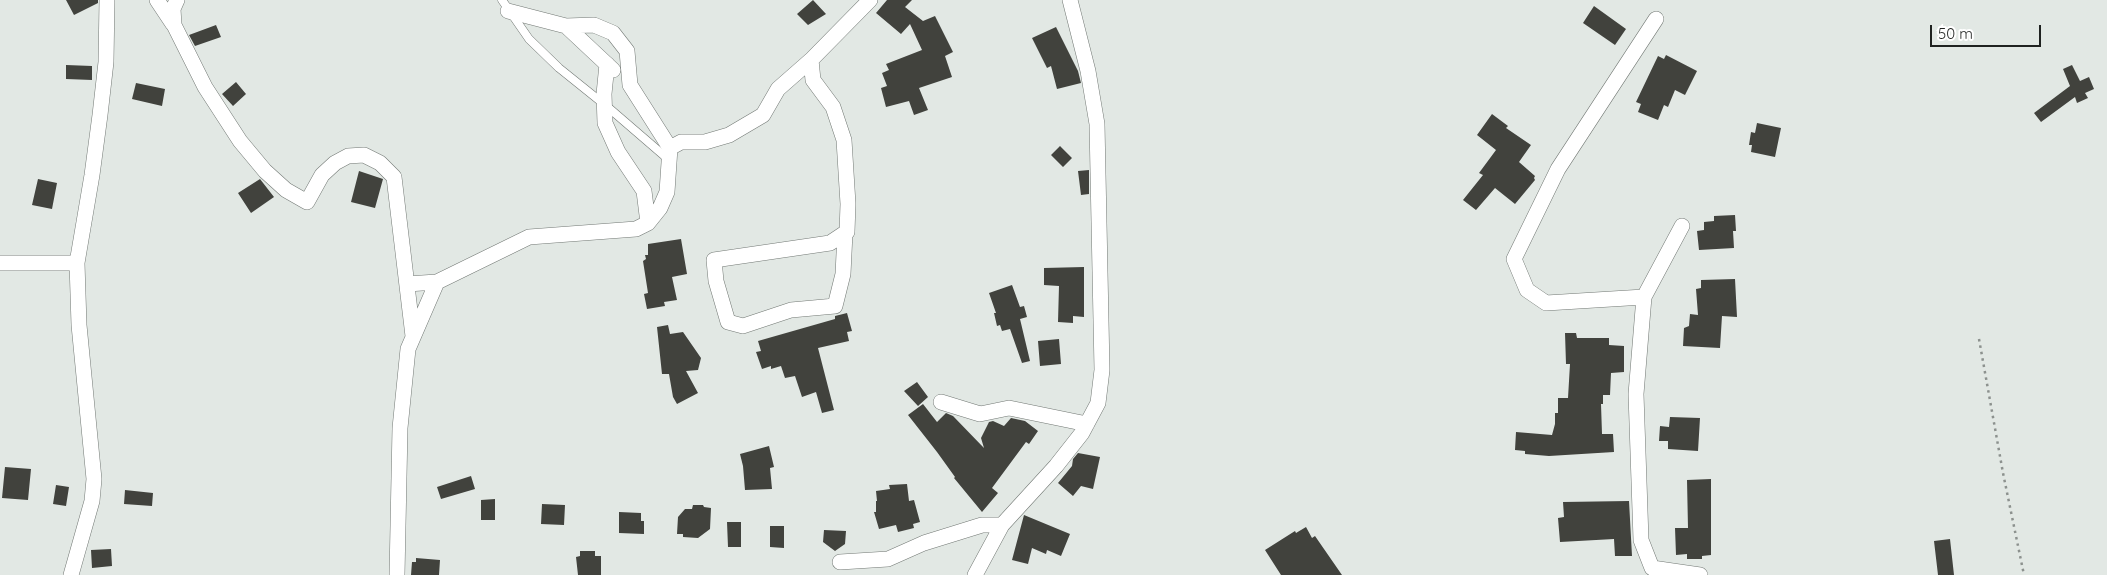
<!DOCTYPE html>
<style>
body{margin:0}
#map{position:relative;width:2107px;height:575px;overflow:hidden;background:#e2e8e4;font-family:Quicksand,sans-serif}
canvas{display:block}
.scale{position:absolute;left:1930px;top:25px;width:111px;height:22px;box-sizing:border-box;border:2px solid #1f2220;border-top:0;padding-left:6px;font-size:15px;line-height:18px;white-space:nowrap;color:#1f2220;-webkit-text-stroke:4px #fff;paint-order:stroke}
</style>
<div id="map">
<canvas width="2107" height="575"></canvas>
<div class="scale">50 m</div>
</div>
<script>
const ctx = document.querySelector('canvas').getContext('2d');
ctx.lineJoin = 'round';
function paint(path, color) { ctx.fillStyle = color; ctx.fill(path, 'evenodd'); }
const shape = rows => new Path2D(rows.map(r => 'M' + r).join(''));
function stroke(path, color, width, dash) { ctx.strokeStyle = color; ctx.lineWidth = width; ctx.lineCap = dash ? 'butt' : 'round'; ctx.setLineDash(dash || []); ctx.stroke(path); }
paint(shape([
 [66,0,98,0,98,3,74,15],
 [813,0,826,14,808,25,797,14],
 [887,0,912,0,905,7,923,21,935,16,953,52,945,56,952,77,919,88,928,110,914,115,909,101,886,107,881,88,887,86,882,73,889,70,886,64,922,50,910,24,901,34,876,13],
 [1594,6,1626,29,1615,45,1583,23],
 [216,25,221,37,195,46,189,35],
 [1056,27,1078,71,1081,83,1057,89,1051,66,1047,68,1032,38],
 [1666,55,1697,71,1685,95,1675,90,1668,107,1664,105,1658,120,1638,112,1641,104,1636,102,1658,56,1664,59],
 [66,65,92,66,92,80,66,79],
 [2072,65,2080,81,2089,77,2094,89,2085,93,2088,98,2077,103,2075,97,2041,122,2034,113,2070,86,2063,69],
 [236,82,246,94,233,106,222,94],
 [136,83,165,89,162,106,132,99],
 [1492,114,1508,126,1506,128,1531,145,1519,162,1535,176,1534,178,1535,180,1515,204,1495,188,1476,210,1463,200,1483,175,1479,173,1496,150,1477,135],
 [1757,123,1781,128,1775,157,1751,152,1752,145,1749,145,1751,132,1755,133],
 [1060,146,1072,158,1063,167,1051,155],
 [1089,170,1089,194,1081,195,1078,171],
 [359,171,383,179,375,208,351,202],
 [38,179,57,183,52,209,32,205],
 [260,179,274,197,251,213,238,193],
 [1735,215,1736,231,1733,231,1734,248,1699,250,1697,231,1704,230,1704,222,1714,221,1714,216],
 [681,239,687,274,672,277,677,300,664,302,665,306,647,309,644,294,648,293,643,261,646,259,645,255,648,255,648,244],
 [1084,267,1084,317,1073,316,1073,323,1058,322,1059,286,1044,285,1044,268],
 [1735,279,1737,317,1722,316,1720,348,1683,346,1684,328,1689,326,1690,314,1698,315,1696,289,1701,288,1701,280],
 [1012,285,1020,307,1024,306,1027,317,1020,319,1030,361,1022,363,1010,329,1002,331,1000,325,997,326,994,313,996,313,989,293],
 [847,313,852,331,847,332,849,341,818,348,834,410,822,413,816,392,802,397,795,376,785,378,781,366,771,369,771,366,762,369,756,352,761,351,758,341,835,319,835,316],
 [668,325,670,334,683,332,701,358,698,370,686,371,698,393,677,404,673,397,669,374,662,374,657,327],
 [1565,333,1576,333,1577,338,1609,338,1609,345,1624,346,1624,372,1611,373,1610,395,1603,395,1603,404,1601,404,1602,434,1613,434,1614,452,1549,456,1525,454,1525,451,1515,450,1516,432,1552,435,1555,424,1555,413,1558,413,1558,398,1568,398,1570,364,1566,364],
 [1059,339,1061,364,1040,366,1038,341],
 [917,382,928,397,918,406,904,391],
 [923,404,937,422,946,413,953,416,984,448,981,438,989,422,993,421,1004,426,1011,418,1025,421,1038,431,1029,444,1026,442,992,488,998,493,982,512,954,478,955,477,937,452,908,415],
 [1670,417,1700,418,1698,451,1668,449,1668,441,1659,441,1660,426,1669,427],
 [769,446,774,467,770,468,772,489,745,490,743,466,740,454],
 [1078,453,1100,457,1093,489,1081,486,1073,496,1058,483,1072,466,1073,459],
 [5,467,31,469,28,500,2,498],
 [471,476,475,489,441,499,437,487],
 [1711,479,1711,555,1702,556,1702,559,1687,559,1687,554,1676,555,1675,528,1688,528,1687,480],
 [907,484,909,501,914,500,920,522,913,524,914,528,898,532,896,525,879,529,874,512,876,512,876,501,877,501,876,491,890,489,889,485],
 [56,485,69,487,66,506,53,504],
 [125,490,153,493,152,506,124,504],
 [495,499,495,520,481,520,481,500],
 [1629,501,1632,556,1615,556,1614,539,1560,542,1558,518,1564,517,1563,502],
 [542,504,565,505,564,525,541,524],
 [693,505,703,505,704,507,711,508,710,529,698,538,683,537,683,534,677,534,678,517,685,509,692,509],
 [619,512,641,513,641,521,644,521,644,534,619,533],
 [1024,515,1070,534,1061,556,1047,550,1046,554,1032,548,1028,564,1012,560],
 [727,522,741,522,741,547,728,547],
 [770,526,784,526,784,548,770,547],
 [1306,527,1312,538,1315,536,1342,575,1281,575,1265,550,1295,531,1296,533],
 [824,530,846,531,845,544,835,551,823,542],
 [1950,539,1954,575,1938,575,1934,541],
 [111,549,112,566,92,568,91,550],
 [580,551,595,551,595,556,601,556,601,575,578,575,576,557,580,556],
 [416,558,440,560,439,575,411,575,412,562,416,562]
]), '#41423d');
const service = shape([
 [502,0,529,39,559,68,610,109,668,159]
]);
const minor = shape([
 [157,0,173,24],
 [177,0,173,9,174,25,205,87,240,141,265,171,286,190,307,202,322,175,335,163,348,156,364,155,380,163,394,177,413,336],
 [508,11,566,26,594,25,613,33,627,51,630,85,670,148],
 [566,26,613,70],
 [811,60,813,80,833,107,844,140,848,204,847,232,845,233,830,243,714,260,716,281,728,322,743,326,791,310,835,306,843,274,845,233],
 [607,64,604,94,605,123,618,152,644,191,648,223],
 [1682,226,1644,297,1636,394,1641,540,1652,568,1700,575],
 [0,263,77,263],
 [407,284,437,282],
 [1644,297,1546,303,1527,290,1514,259,1558,169,1656,19],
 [941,402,980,414,1009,408,1087,424],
 [840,562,888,559,924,543,982,525,1002,525],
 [71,575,92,501,94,479,79,325,77,263,92,175,100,115,106,62,107,0],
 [397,575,400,428,408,349,437,282,529,237,636,229,648,223,660,208,667,192,670,148,681,142,705,142,729,135,763,115,778,89,811,60,870,0],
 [975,575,1002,525,1056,466,1082,433,1098,403,1102,370,1097,124,1088,71,1070,0]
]);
stroke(service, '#727874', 9);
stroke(minor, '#727874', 16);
stroke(shape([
 [1979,339,2003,473,2024,575]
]), '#8c918e', 2.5, [2.5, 4]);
stroke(service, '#fff', 8);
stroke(minor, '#fff', 15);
</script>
